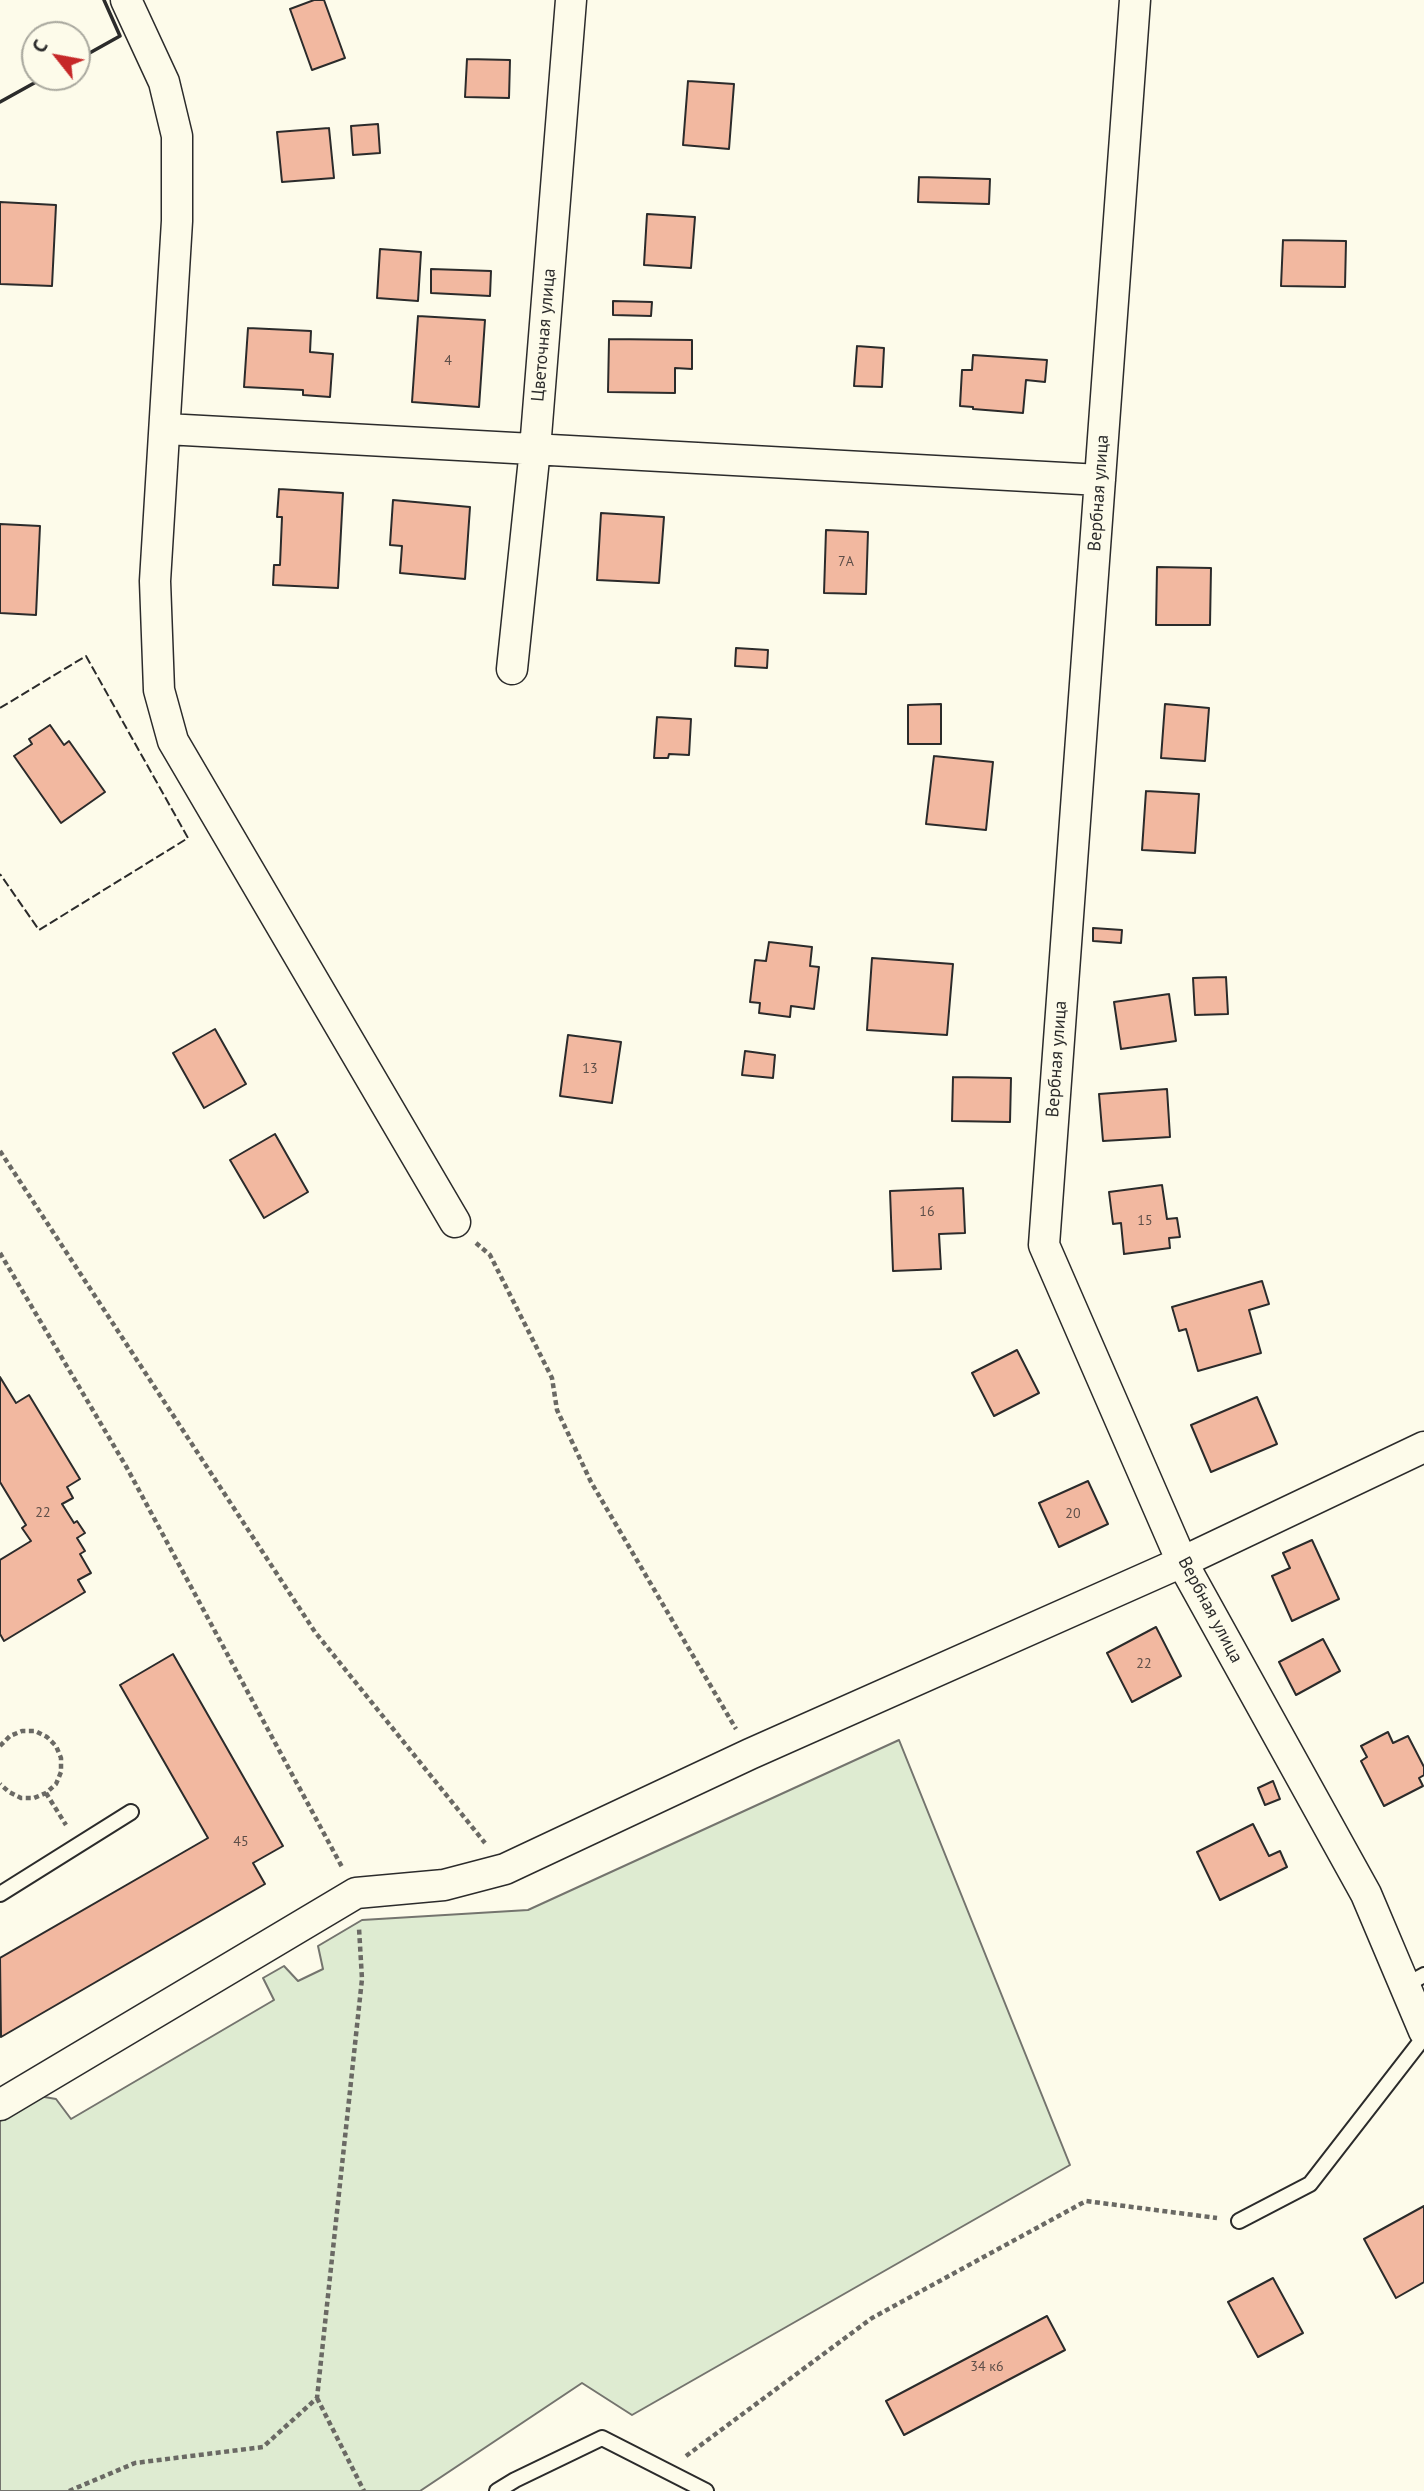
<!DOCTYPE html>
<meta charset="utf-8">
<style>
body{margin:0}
#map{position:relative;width:1424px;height:2491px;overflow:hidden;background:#fdfbea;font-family:"PT Sans",sans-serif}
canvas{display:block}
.north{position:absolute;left:21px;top:21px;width:70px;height:70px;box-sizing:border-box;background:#fdfbea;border:2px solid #a9a89e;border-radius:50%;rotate:301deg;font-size:19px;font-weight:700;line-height:28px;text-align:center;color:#2b2b2b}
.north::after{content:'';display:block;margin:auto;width:24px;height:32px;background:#c62828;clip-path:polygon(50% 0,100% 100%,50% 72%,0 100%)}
</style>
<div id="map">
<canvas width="1424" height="2491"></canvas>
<div class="north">С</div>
</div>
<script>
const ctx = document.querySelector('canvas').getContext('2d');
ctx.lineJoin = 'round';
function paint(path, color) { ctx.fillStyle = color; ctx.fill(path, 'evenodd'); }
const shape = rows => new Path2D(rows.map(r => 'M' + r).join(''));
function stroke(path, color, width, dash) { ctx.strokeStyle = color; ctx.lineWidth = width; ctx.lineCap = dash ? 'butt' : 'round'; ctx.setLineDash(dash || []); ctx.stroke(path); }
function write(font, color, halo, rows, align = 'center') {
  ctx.font = font + ' "PT Sans",sans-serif'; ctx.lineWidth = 5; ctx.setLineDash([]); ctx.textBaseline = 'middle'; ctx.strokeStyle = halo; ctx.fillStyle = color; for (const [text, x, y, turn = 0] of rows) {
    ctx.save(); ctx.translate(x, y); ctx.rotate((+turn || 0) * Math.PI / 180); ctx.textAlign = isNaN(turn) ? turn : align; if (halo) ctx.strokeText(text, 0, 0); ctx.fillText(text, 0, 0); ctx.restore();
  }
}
const green = shape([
 [899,1740,1070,2165,632,2415,582,2383,420,2491,0,2491,0,2115,33,2095,56,2099,71,2119,274,2000,263,1978,284,1966,298,1981,323,1969,318,1946,362,1920,528,1910,899,1740]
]);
paint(green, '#deebd1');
stroke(green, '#74746e', 2);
const building = shape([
 [314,0,324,0,345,58,312,70,290,9,314,0],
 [467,59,510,60,509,98,465,97,467,59],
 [688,81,734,84,729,149,683,145,688,81],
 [378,124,380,153,353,155,351,126,378,124],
 [329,128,334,178,282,182,277,132,329,128],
 [919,177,990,179,989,204,918,202,919,177],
 [0,202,56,205,52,286,0,284,0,202],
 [647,214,695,217,691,268,644,265,647,214],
 [1283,240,1346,241,1345,287,1281,286,1283,240],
 [380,249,421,252,418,301,377,298,380,249],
 [431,269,491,271,490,296,431,293,431,269],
 [613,301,652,302,651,316,613,315,613,301],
 [418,316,485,320,479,407,412,402,418,316],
 [248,328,311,331,310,352,333,354,330,397,303,395,303,390,244,387,248,328],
 [609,339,692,340,692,369,675,368,675,393,608,392,609,339],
 [857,346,884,348,882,387,854,386,857,346],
 [973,355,1047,360,1045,382,1026,380,1023,413,973,409,973,407,960,406,962,370,972,370,973,355],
 [279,489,343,493,338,588,273,585,274,565,280,565,282,517,277,517,279,489],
 [393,500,470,507,465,579,400,573,402,546,390,545,393,500],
 [601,513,664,517,659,583,597,580,601,513],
 [0,524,40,526,36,615,0,613,0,524],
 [826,530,868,532,866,594,824,593,826,530],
 [1157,567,1211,568,1210,625,1156,625,1157,567],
 [736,648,768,650,767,668,735,666,736,648],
 [941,704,941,744,908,744,908,705,941,704],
 [1165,704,1209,708,1205,761,1161,758,1165,704],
 [657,717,691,719,689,755,669,754,668,758,654,758,657,717],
 [50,725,64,745,69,741,105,792,61,823,14,756,32,744,29,739,50,725],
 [934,756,993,762,986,830,926,824,934,756],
 [1146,791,1199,794,1195,853,1142,850,1146,791],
 [1093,928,1122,930,1121,943,1093,941,1093,928],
 [769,942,812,947,810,966,819,967,814,1009,791,1006,790,1017,759,1013,760,1003,750,1002,755,960,766,961,769,942],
 [872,958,953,964,947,1035,867,1030,872,958],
 [1226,977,1228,1014,1195,1015,1193,978,1226,977],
 [1169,994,1176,1041,1121,1049,1114,1002,1169,994],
 [215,1029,246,1084,204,1108,173,1053,215,1029],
 [568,1035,621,1042,612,1103,560,1096,568,1035],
 [745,1051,775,1055,773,1078,742,1075,745,1051],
 [953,1077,1011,1078,1010,1122,952,1121,953,1077],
 [1167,1089,1170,1137,1103,1141,1099,1094,1167,1089],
 [275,1134,308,1192,264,1218,230,1160,275,1134],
 [1162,1185,1167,1219,1177,1218,1180,1237,1169,1238,1170,1248,1124,1254,1121,1223,1113,1224,1109,1192,1162,1185],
 [963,1188,965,1233,939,1234,941,1269,893,1271,890,1191,963,1188],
 [1262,1281,1269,1304,1249,1310,1261,1353,1198,1371,1186,1329,1179,1331,1172,1307,1262,1281],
 [1017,1350,1039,1393,994,1416,972,1373,1017,1350],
 [0,1377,16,1403,29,1395,80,1479,67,1487,73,1498,62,1504,74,1523,77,1521,85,1533,77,1538,85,1551,80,1554,91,1573,78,1580,85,1592,4,1641,0,1634,0,1560,31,1541,22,1528,26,1525,0,1482,0,1377],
 [1257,1397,1277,1444,1211,1472,1191,1425,1257,1397],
 [1088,1481,1108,1524,1059,1547,1039,1503,1088,1481],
 [1312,1540,1339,1599,1292,1621,1272,1576,1290,1568,1283,1553,1312,1540],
 [1156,1627,1181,1676,1132,1702,1107,1653,1156,1627],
 [1323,1639,1340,1671,1296,1695,1279,1662,1323,1639],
 [173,1654,283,1846,253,1863,265,1884,1,2037,0,1958,208,1838,120,1685,173,1654],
 [1388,1732,1393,1743,1408,1736,1424,1767,1424,1775,1419,1778,1423,1786,1384,1806,1361,1761,1367,1757,1361,1746,1388,1732],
 [1273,1781,1280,1799,1265,1805,1258,1788,1273,1781],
 [1253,1824,1269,1856,1280,1851,1287,1867,1220,1900,1197,1852,1253,1824],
 [1424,2206,1424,2282,1396,2298,1364,2239,1424,2206],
 [1273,2278,1303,2333,1258,2357,1228,2302,1273,2278],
 [1047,2316,1065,2350,904,2435,886,2401,1047,2316]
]);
paint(building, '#f2b8a0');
stroke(building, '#2b2b2b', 2);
const service = shape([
 [0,1894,131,1812],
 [1406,1985,1424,1975],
 [1239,2221,1310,2184,1424,2037],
 [497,2491,515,2480,602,2438,706,2491]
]);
const minor = shape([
 [126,0,164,82,177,136,177,221,155,581,159,690,173,741,455,1222],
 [1135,0,1044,1245,1182,1562,1366,1894,1424,2031],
 [166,429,1100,480],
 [512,669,535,449,571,0],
 [0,2105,356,1893,444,1885,505,1869,750,1754,1182,1562,1424,1447]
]);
stroke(service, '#2b2b2b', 18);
stroke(minor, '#2b2b2b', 33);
stroke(shape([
 [0,1151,315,1632,485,1843],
 [476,1243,490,1255,552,1378,557,1410,591,1482,736,1729],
 [0,1253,127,1468,342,1867],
 [0,1746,10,1736,22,1731,35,1731,47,1737,56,1746,61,1758,61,1772,56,1784,46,1793,34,1798,21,1798,9,1792,0,1784],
 [46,1793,66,1825],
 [317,2398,364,2491],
 [686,2456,872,2318,1086,2201,1217,2218],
 [69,2491,135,2463,263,2447,317,2398,362,1979,359,1928]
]), '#6a6964', 4.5, [5, 3.5]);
stroke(service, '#fdfbea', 14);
stroke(minor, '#fdfbea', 30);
stroke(shape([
 [0,708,86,656,188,838,39,930,0,874]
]), '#2b2b2b', 2, [9, 3.5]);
stroke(shape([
 [77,60,120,36,104,0],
 [0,102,45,77]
]), '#2b2b2b', 3.5);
write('14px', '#5d4e48', null, [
 ["4",448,361],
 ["7А",846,562],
 ["13",590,1069],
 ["16",927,1212],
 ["15",1145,1221],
 ["22",43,1513],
 ["20",1073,1514],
 ["22",1144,1664],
 ["45",241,1842],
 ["34 к6",987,2367]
]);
write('18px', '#2b2b2b', '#fdfbea', [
 ["Цветочная улица",544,335,-85],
 ["Вербная улица",1099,493,-86],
 ["Вербная улица",1057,1059,-86],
 ["Вербная улица",1210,1610,62]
]);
</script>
